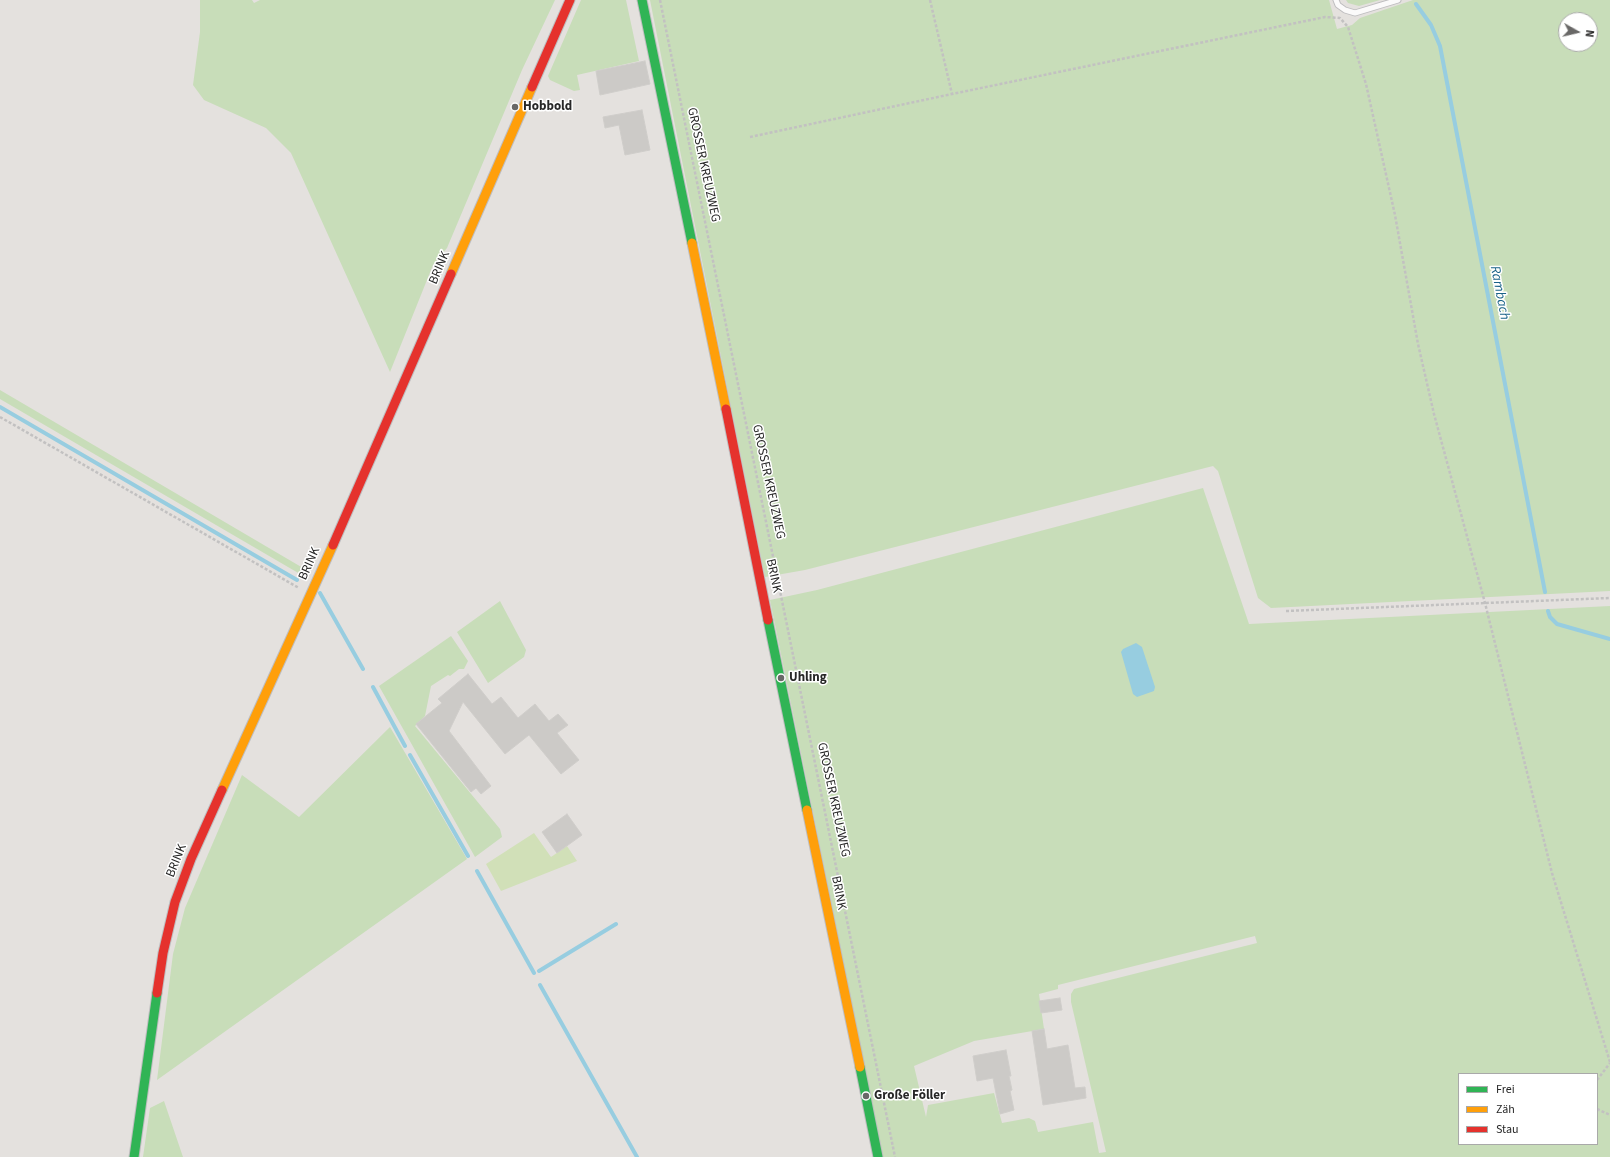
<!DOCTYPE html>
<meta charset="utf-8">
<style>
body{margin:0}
#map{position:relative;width:1610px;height:1157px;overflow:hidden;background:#e4e1de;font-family:"Source Sans 3",sans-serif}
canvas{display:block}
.legend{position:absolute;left:1458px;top:1073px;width:140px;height:72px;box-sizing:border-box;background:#fff;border:1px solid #a9a9a9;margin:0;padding:5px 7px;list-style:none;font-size:12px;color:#272727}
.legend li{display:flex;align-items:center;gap:8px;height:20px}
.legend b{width:20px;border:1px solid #a9a9a9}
.north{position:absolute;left:1558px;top:12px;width:40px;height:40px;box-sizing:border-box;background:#fff;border:1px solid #a9a9a9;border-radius:50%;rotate:98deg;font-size:11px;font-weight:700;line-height:16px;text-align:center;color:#272727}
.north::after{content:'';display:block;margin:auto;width:14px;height:18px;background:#696867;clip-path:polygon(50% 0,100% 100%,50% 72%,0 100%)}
</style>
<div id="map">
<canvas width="1610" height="1157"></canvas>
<ul class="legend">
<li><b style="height:5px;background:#30b455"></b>Frei</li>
<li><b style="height:5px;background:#ff9f0a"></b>Zäh</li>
<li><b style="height:5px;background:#e5322d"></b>Stau</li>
</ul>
<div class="north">N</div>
</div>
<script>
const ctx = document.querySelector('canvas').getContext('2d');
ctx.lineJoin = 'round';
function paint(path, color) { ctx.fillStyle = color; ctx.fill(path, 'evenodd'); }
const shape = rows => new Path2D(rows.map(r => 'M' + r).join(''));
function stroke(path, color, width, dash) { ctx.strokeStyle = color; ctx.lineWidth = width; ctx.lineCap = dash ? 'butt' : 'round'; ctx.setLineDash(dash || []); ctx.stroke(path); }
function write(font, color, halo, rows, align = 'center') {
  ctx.font = font + ' "Source Sans 3",sans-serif'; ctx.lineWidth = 3; ctx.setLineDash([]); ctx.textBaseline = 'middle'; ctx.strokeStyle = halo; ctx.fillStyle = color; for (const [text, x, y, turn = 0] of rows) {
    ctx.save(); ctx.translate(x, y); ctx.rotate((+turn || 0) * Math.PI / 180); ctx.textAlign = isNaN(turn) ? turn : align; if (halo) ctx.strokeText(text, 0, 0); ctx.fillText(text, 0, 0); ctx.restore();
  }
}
paint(shape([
 [200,0,252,0,254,3,260,0,555,0,522,70,447,248,433,265,390,372,291,153,266,128,204,100,193,85,200,32],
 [581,0,626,0,639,61,577,75,580,90,574,91,550,80,548,76],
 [650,0,1329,0,1337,29,1352,25,1360,18,1413,0,1610,0,1610,591,1271,608,1258,598,1218,471,1213,466,805,570,765,577],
 [1566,20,1590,20,1590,44,1566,44],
 [1346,0,1380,0,1359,6,1348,3],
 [0,390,303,568,300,574,0,399],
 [1203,488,1249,624,1610,606,1610,1157,883,1157,770,600,817,590],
 [1255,936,1257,943,1074,989,1071,994,1071,1002,1106,1152,1099,1153,1093,1122,1038,1132,1035,1121,1029,1118,1002,1123,994,1093,928,1105,926,1117,914,1066,974,1041,1044,1029,1039,994,1058,989,1058,985],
 [1459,1074,1597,1074,1597,1144,1459,1144],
 [500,601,526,650,524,657,488,683,457,632],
 [451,636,468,661,464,669,459,669,450,676,448,675,431,686,425,716,415,726,500,829,502,837,475,857,379,686],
 [390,727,467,859,157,1080,173,954,185,908,242,775,299,817],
 [164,1101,183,1157,143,1157,150,1108]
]), '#c8ddb9');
paint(shape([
 [534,833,551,857,567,846,577,861,501,891,486,864]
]), '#d1e0b8');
paint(shape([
 [1136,643,1142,647,1155,687,1154,691,1137,697,1133,694,1121,652,1123,649]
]), '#97cde0');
stroke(shape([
 [1416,4,1431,25,1440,46,1545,592],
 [0,407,297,580],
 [320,593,363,669],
 [1548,611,1550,617,1557,624,1610,639],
 [373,687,405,746],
 [410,755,468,856],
 [477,871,534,973],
 [539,971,616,924],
 [540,985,637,1157]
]), '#97cde0', 4);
const building = shape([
 [645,61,650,84,600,95,596,71,645,61],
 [642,110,650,150,625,155,619,125,605,128,603,117,642,110],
 [468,674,492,704,501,697,518,718,535,704,549,721,558,714,568,725,557,733,579,760,561,774,529,735,505,754,463,702,449,731,491,786,481,794,476,788,471,792,416,724,442,703,438,699,468,674],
 [567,814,582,835,557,853,542,832,567,814],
 [1060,998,1062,1010,1041,1013,1039,1001,1060,998],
 [1044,1029,1047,1049,1068,1045,1075,1088,1085,1087,1086,1098,1043,1105,1032,1031,1044,1029],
 [1006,1050,1011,1076,1009,1076,1012,1090,1010,1091,1014,1110,1000,1114,993,1078,977,1081,973,1056,1006,1050]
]);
paint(building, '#cccac7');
stroke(building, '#cfcdca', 1);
const lane = shape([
 [1336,0,1338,5,1345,10,1355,13,1398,0]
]);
const fast = shape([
 [642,0,692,243],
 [768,620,807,810],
 [860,1067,878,1157],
 [134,1157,157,993]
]);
const slow = shape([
 [692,243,726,409],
 [451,274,532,87],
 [222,790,333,545],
 [807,810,860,1067]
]);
const jam = shape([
 [532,87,570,0],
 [726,409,768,620],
 [333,545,451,274],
 [157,993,163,953,175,902,191,859,222,790]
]);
stroke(lane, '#bebdbf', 7);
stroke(fast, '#bebdbf', 11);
stroke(slow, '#bebdbf', 11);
stroke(jam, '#bebdbf', 11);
stroke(shape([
 [660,0,895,1157],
 [930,0,952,94,1325,17,1340,18,1348,27,1366,84,1395,215,1418,344,1434,414,1485,603,1552,873,1610,1062],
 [750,137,952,94],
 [0,417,299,588],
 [1286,611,1610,598],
 [1597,1080,1610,1063],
 [1597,1109,1610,1115]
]), '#c2c1c1', 2.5, [3, 2]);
stroke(lane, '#fbfafa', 5);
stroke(fast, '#30b455', 9);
stroke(slow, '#ff9f0a', 9);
stroke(jam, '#e5322d', 9);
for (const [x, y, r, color] of [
 [515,107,4,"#696867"],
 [781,678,4,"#696867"],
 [866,1096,4,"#696867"]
]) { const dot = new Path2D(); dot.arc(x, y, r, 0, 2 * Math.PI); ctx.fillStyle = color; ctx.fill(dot); stroke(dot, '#fff', 1.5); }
write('bold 13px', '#272727', '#fff', [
 ["Hobbold",523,107],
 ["Uhling",789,678],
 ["Große Föller",874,1096]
], 'left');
write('13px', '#272727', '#fff', [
 ["GROSSER KREUZWEG",703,165,78],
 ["BRINK",440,268,-67],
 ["GROSSER KREUZWEG",768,482,78],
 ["BRINK",310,564,-66],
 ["BRINK",773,576,78],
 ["GROSSER KREUZWEG",833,800,78],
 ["BRINK",177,861,-68],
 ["BRINK",838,893,79]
]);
write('italic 14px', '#1a6288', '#fff', [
 ["Rambach",1499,293,79]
]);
</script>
